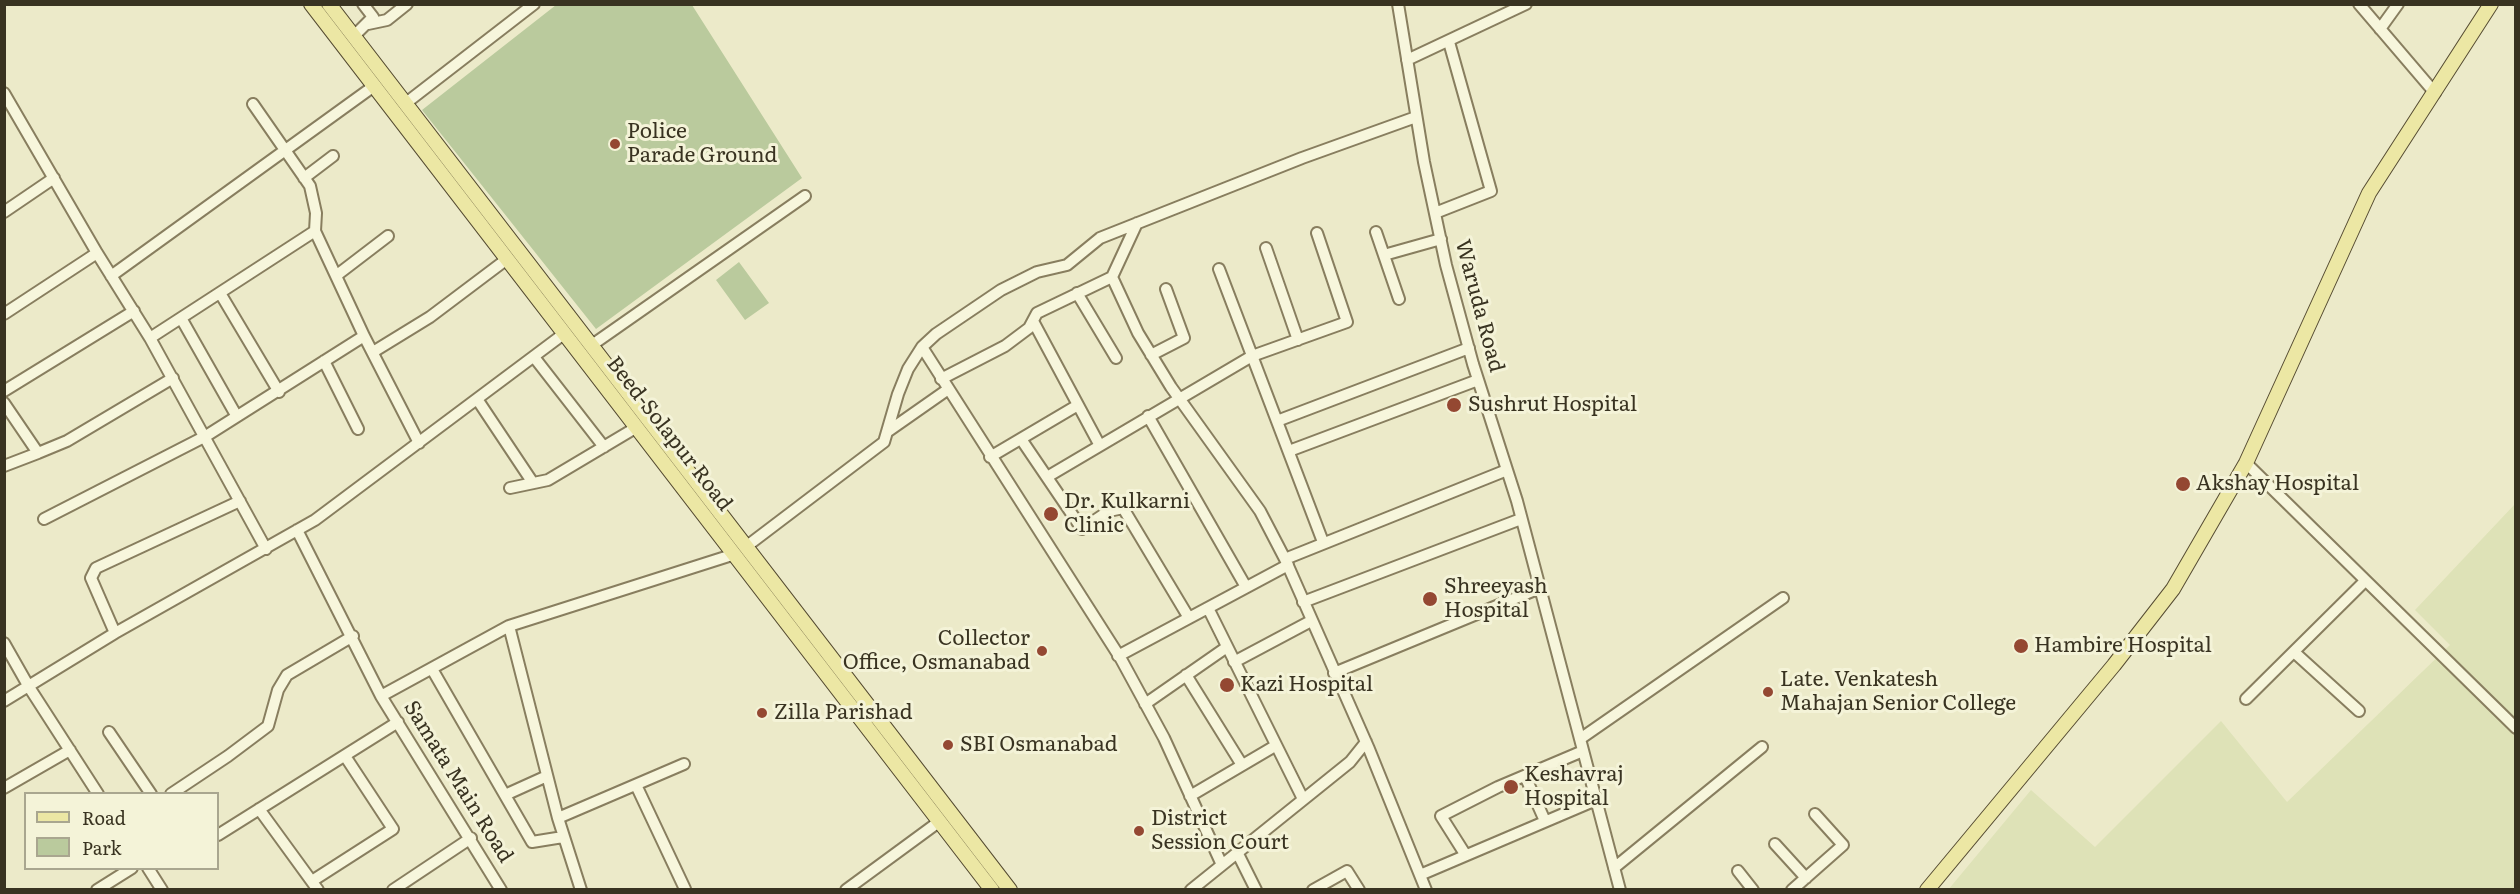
<!DOCTYPE html>
<style>
body{margin:0}
#map{position:relative;width:2520px;height:894px;overflow:hidden;background:#eceac9;font-family:Literata,serif}
canvas{display:block}
.frame{position:absolute;inset:0;border:6px solid #393321;pointer-events:none}
.legend{position:absolute;left:24px;top:792px;width:195px;height:78px;box-sizing:border-box;background:#f4f3d8;border:2px solid #a9a68f;margin:0;padding:8px 10px;list-style:none;font-size:18px;color:#393321}
.legend li{display:flex;align-items:center;gap:12px;height:30px}
.legend b{width:30px;border:2px solid #a9a68f}
</style>
<div id="map">
<canvas width="2520" height="894"></canvas>
<div class="frame"></div>
<ul class="legend">
<li><b style="height:8px;background:#ece7a4"></b>Road</li>
<li><b style="height:16px;background:#baca9d"></b>Park</li>
</ul>
</div>
<script>
const ctx = document.querySelector('canvas').getContext('2d');
ctx.lineJoin = 'round';
function paint(path, color) { ctx.fillStyle = color; ctx.fill(path, 'evenodd'); }
const shape = rows => new Path2D(rows.map(r => 'M' + r).join(''));
function stroke(path, color, width, dash) { ctx.strokeStyle = color; ctx.lineWidth = width; ctx.lineCap = dash ? 'butt' : 'round'; ctx.setLineDash(dash || []); ctx.stroke(path); }
function write(font, color, halo, rows, align = 'center') {
  ctx.font = font + ' Literata,serif'; ctx.lineWidth = 6; ctx.setLineDash([]); ctx.textBaseline = 'middle'; ctx.strokeStyle = halo; ctx.fillStyle = color; for (const [text, x, y, turn = 0] of rows) {
    ctx.save(); ctx.translate(x, y); ctx.rotate((+turn || 0) * Math.PI / 180); ctx.textAlign = isNaN(turn) ? turn : align; if (halo) ctx.strokeText(text, 0, 0); ctx.fillText(text, 0, 0); ctx.restore();
  }
}
paint(shape([
 [2515,504,2515,889,1948,890,2031,790,2095,847,2221,721,2287,802,2450,645,2415,610]
]), '#dee2b7');
paint(shape([
 [556,5,692,5,802,178,596,329,422,110],
 [739,262,769,303,745,320,716,280]
]), '#baca9d');
const minor = shape([
 [1398,4,1424,162,1446,265,1473,364,1517,501,1620,890],
 [2359,4,2435,93],
 [368,24,387,20,407,4],
 [2380,29,2398,4],
 [354,36,373,17,363,4],
 [1407,60,1526,4],
 [4,93,97,253,150,338,266,549],
 [406,103,534,4],
 [253,104,310,186,316,213,315,231,364,336,419,443],
 [304,178,333,156],
 [4,212,54,178],
 [1435,213,1491,191,1449,42],
 [1376,232,1399,299],
 [1266,248,1298,340],
 [1384,255,1441,239],
 [1219,269,1323,542],
 [337,275,388,236],
 [111,276,374,86],
 [1112,277,1138,333,1171,387,1260,511,1285,559,1369,749,1426,890],
 [220,293,279,392],
 [1077,293,1116,358],
 [4,314,97,253],
 [181,318,236,415],
 [1033,321,1099,444],
 [150,338,315,231],
 [592,345,805,196],
 [922,347,1121,659,1164,738,1222,865],
 [373,352,430,317,507,259],
 [1151,355,1184,338,1166,289],
 [534,357,604,447],
 [324,361,358,429],
 [941,379,1005,346,1029,328,1037,313,1112,277,1137,223],
 [4,391,134,311],
 [477,399,533,483],
 [4,403,38,453,67,441,173,378],
 [1148,416,1246,587],
 [1277,421,1469,348],
 [887,432,947,390],
 [1021,439,1082,529,1109,511,1123,508,1189,618],
 [1289,451,1478,380],
 [990,457,1078,405],
 [2246,463,2516,728],
 [4,466,38,453],
 [1047,477,1252,356,1347,322,1317,233],
 [510,488,548,480,637,427],
 [44,519,206,436,364,336],
 [297,530,381,696],
 [747,546,884,442,898,394,908,369,922,347,936,334,1001,290,1037,272,1067,265,1100,238,1302,158,1416,117],
 [1285,559,1507,470],
 [1303,602,1521,519],
 [1208,608,1303,799],
 [509,626,558,818,581,890],
 [115,633,91,578,96,568,240,501],
 [4,643,29,687,98,794],
 [2294,652,2359,711],
 [1118,656,1288,565],
 [1234,662,1311,621],
 [432,669,532,842,563,837],
 [1334,673,1540,588],
 [1186,675,1242,765],
 [2246,699,2365,581],
 [4,701,115,633,315,520,565,333],
 [1145,704,1227,647],
 [109,732,151,794],
 [1580,739,1783,598],
 [1525,776,1545,821],
 [636,785,685,889],
 [4,788,70,750],
 [171,794,228,756,268,726,278,690,287,675,353,636],
 [505,795,547,776],
 [1190,796,1275,746],
 [259,809,318,890],
 [558,818,684,764],
 [218,835,398,722],
 [1775,844,1806,878],
 [1237,852,1256,890],
 [1465,854,1441,816,1498,787,1583,751],
 [148,868,162,890],
 [1614,868,1762,747],
 [1738,871,1753,890],
 [1420,875,1596,800],
 [312,881,393,829,345,756],
 [97,890,132,868],
 [393,890,471,838],
 [501,890,381,696,509,626,735,554],
 [846,890,940,821],
 [1191,890,1350,762,1366,742],
 [1313,890,1347,871,1359,890],
 [1792,890,1843,845,1815,814]
]);
const major = shape([
 [311,4,992,890],
 [329,4,1010,890],
 [1927,890,2114,665,2173,589,2246,463,2369,193,2491,4]
]);
stroke(minor, '#887e5f', 14);
stroke(major, '#564c32', 16);
stroke(minor, '#f7f6dc', 10);
stroke(major, '#ece7a4', 14);
for (const [x, y, r, color] of [
 [615,144,6,"#944832"],
 [1454,405,8,"#944832"],
 [2183,484,8,"#944832"],
 [1051,514,8,"#944832"],
 [1430,599,8,"#944832"],
 [2021,646,8,"#944832"],
 [1042,651,6,"#944832"],
 [1227,685,8,"#944832"],
 [1768,692,6,"#944832"],
 [762,713,6,"#944832"],
 [948,745,6,"#944832"],
 [1511,787,8,"#944832"],
 [1139,831,6,"#944832"]
]) { const dot = new Path2D(); dot.arc(x, y, r, 0, 2 * Math.PI); ctx.fillStyle = color; ctx.fill(dot); stroke(dot, '#f4f3d8', 2); }
write('21px', '#393321', '#f4f3d8', [
 ["Police",627,132],
 ["Parade Ground",627,156],
 ["Sushrut Hospital",1468,405],
 ["Akshay Hospital",2196,484],
 ["Dr. Kulkarni",1064,502],
 ["Clinic",1064,526],
 ["Shreeyash",1444,587],
 ["Hospital",1444,611],
 ["Collector",1030,639,"right"],
 ["Office, Osmanabad",1030,663,"right"],
 ["Hambire Hospital",2034,646],
 ["Late. Venkatesh",1780,680],
 ["Mahajan Senior College",1780,704],
 ["Kazi Hospital",1240,685],
 ["Zilla Parishad",774,713],
 ["SBI Osmanabad",960,745],
 ["Keshavraj",1524,775],
 ["Hospital",1524,799],
 ["District",1151,819],
 ["Session Court",1151,843]
], 'left');
write('21px', '#393321', '#f4f3d8', [
 ["Waruda Road",1479,306,75],
 ["Beed-Solapur Road",669,434,52],
 ["Samata Main Road",458,782,58]
]);
</script>
